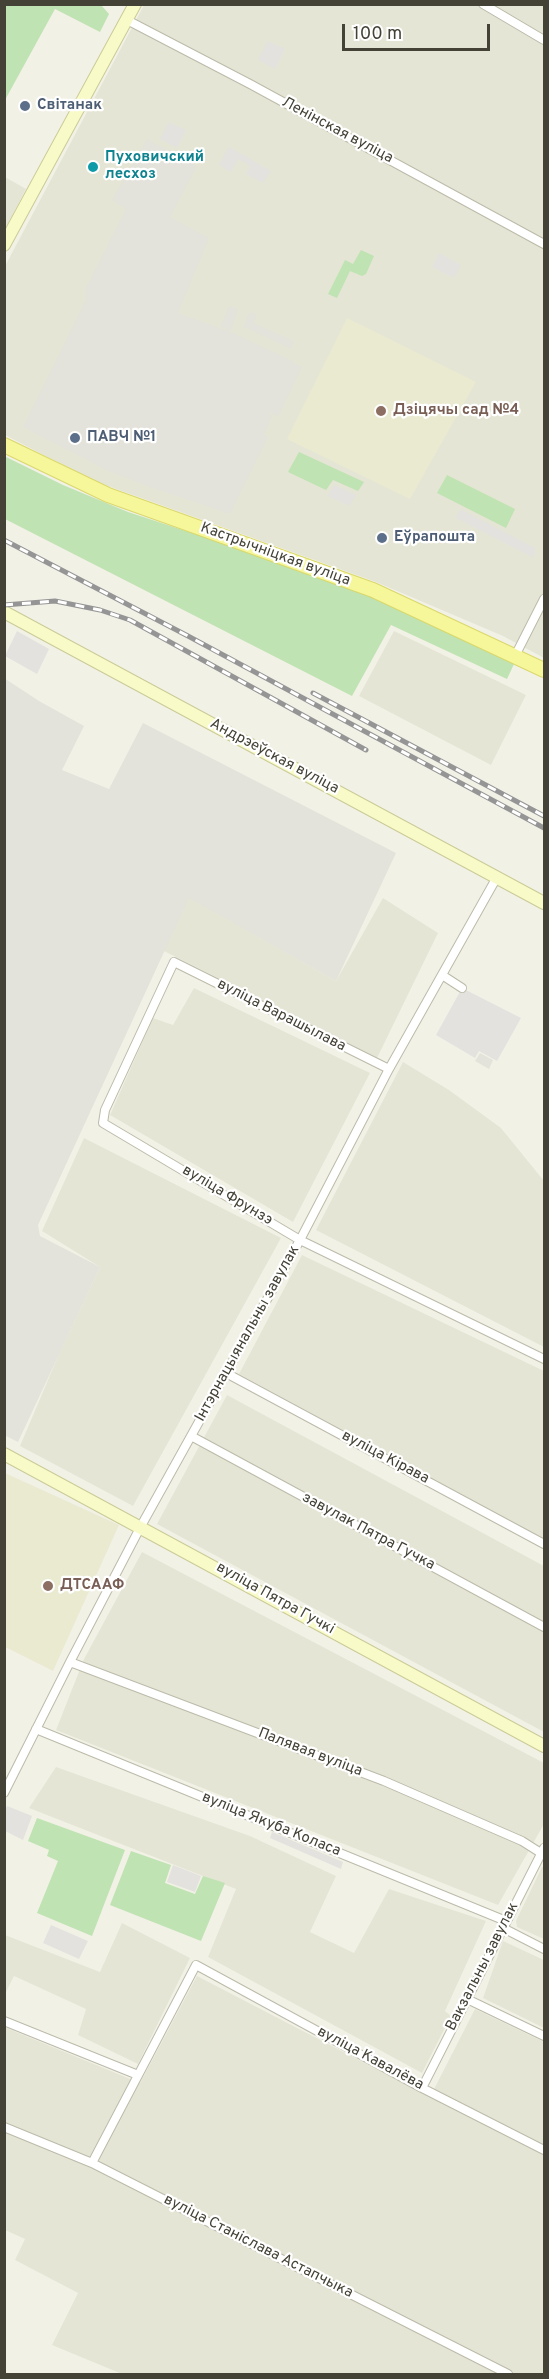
<!DOCTYPE html>
<meta charset="utf-8">
<style>
body{margin:0}
#map{position:relative;width:549px;height:2379px;overflow:hidden;background:#f2f1e6;font-family:Overpass,sans-serif}
canvas{display:block}
.frame{position:absolute;inset:0;border:6px solid #444236;pointer-events:none}
.scale{position:absolute;left:342px;top:24px;width:148px;height:27px;box-sizing:border-box;border:3px solid #444236;border-top:0;padding-left:8px;font-size:18px;line-height:21px;white-space:nowrap;color:#444236;-webkit-text-stroke:4px #fff;paint-order:stroke}
</style>
<div id="map">
<canvas width="549" height="2379"></canvas>
<div class="frame"></div>
<div class="scale">100 m</div>
</div>
<script>
const ctx = document.querySelector('canvas').getContext('2d');
ctx.lineJoin = 'round';
function paint(path, color) { ctx.fillStyle = color; ctx.fill(path, 'evenodd'); }
const shape = rows => new Path2D(rows.map(r => 'M' + r).join(''));
function stroke(path, color, width, dash) { ctx.strokeStyle = color; ctx.lineWidth = width; ctx.lineCap = dash ? 'butt' : 'round'; ctx.setLineDash(dash || []); ctx.stroke(path); }
function write(font, color, halo, rows, align = 'center') {
  ctx.font = font + ' Overpass,sans-serif'; ctx.lineWidth = 4.5; ctx.setLineDash([]); ctx.textBaseline = 'middle'; ctx.strokeStyle = halo; ctx.fillStyle = color; for (const [text, x, y, turn = 0] of rows) {
    ctx.save(); ctx.translate(x, y); ctx.rotate((+turn || 0) * Math.PI / 180); ctx.textAlign = isNaN(turn) ? turn : align; if (halo) ctx.strokeText(text, 0, 0); ctx.fillText(text, 0, 0); ctx.restore();
  }
}
paint(shape([
 [144,5,544,5,544,658,503,636,376,582,94,481,5,435,4,268],
 [5,177,26,189,5,229],
 [394,631,526,695,491,765,359,696],
 [189,897,336,981,383,898,438,933,377,1058,164,951],
 [194,988,370,1073,293,1222,110,1115,153,1018,173,1025],
 [403,1062,449,1090,501,1128,544,1181,544,1347,316,1230],
 [84,1138,281,1238,133,1506,20,1446,59,1354,100,1267,42,1231],
 [302,1255,544,1371,544,1539,239,1374],
 [227,1395,544,1566,544,1732,157,1524],
 [142,1552,544,1763,544,1824,498,1905,56,1730,84,1659],
 [56,1767,250,1836,336,1876,310,1932,354,1953,389,1889,486,1921,445,2011,451,2016,422,2073,208,1957,236,1889,29,1808],
 [542,1867,544,1867,544,1939,517,1927,516,1921],
 [122,1923,190,1958,138,2064,78,2035,86,2009,14,1976,5,1994,5,1935,100,1972],
 [503,1941,544,1960,544,2028,483,1998],
 [197,1976,430,2097,475,2009,544,2042,544,2374,122,2374,52,2345,78,2293,15,2260,25,2239,5,2230,4,2027,140,2083]
]), '#e5e5d5');
paint(shape([
 [147,139,197,166,170,217,209,238,178,313,231,332,293,361,293,363,302,367,278,417,269,412,272,416,264,435,268,437,230,514,147,486,106,470,23,427,86,300,85,290,126,209,112,200],
 [229,306,238,309,231,331,220,327],
 [249,312,256,314,254,323,294,341,291,349,244,327],
 [4,678,39,701,84,726,62,770,109,789,143,723,396,853,336,981,189,898,38,1225,40,1236,100,1267,18,1442,4,1435],
 [480,1053,493,1060,489,1069,475,1061]
]), '#e4e3db');
paint(shape([
 [347,318,476,382,410,499,287,439],
 [5,1473,119,1525,53,1671,5,1647]
]), '#eaead1');
paint(shape([
 [5,4,101,5,109,14,100,32,55,9,5,100],
 [361,250,374,256,366,274,362,276,350,271,337,298,328,294,345,260,353,264],
 [299,452,364,482,358,491,333,480,326,490,288,472],
 [4,456,63,485,128,512,256,554,370,596,514,664,507,679,391,625,352,696,5,519],
 [447,475,515,509,506,528,437,493],
 [37,1818,125,1850,92,1936,37,1913,58,1861,47,1856,49,1850,28,1841],
 [131,1851,171,1865,165,1883,195,1894,203,1876,225,1883,201,1941,110,1905]
]), '#bfe3b2');
paint(shape([
 [268,41,285,49,275,69,258,60],
 [169,122,186,130,177,148,160,139],
 [229,147,271,171,263,183,246,174,250,166,238,159,231,172,219,165],
 [439,253,461,265,454,278,432,267],
 [334,485,356,495,349,506,328,496],
 [460,509,535,548,534,558,456,518],
 [17,631,49,649,37,674,5,656],
 [462,988,521,1018,497,1061,479,1051,475,1058,436,1035],
 [7,1806,32,1816,23,1840,5,1831,5,1811],
 [272,1832,343,1862,341,1869,270,1838],
 [173,1865,201,1876,195,1892,167,1882],
 [51,1925,88,1941,79,1959,43,1943]
]), '#e3e2de');
const street = shape([
 [483,4,544,40],
 [127,20,250,84,544,244],
 [515,656,544,599],
 [442,975,462,988],
 [389,1069,174,962,105,1110,103,1123,300,1240,544,1359],
 [226,1373,544,1544],
 [191,1436,544,1627],
 [70,1662,384,1781,522,1841,544,1855],
 [36,1729,506,1921],
 [4,1793,70,1662,141,1526,300,1240,389,1069,497,877],
 [503,1928,544,1949],
 [467,1999,544,2036],
 [4,2021,138,2075],
 [422,2088,544,1848],
 [4,2127,92,2163,508,2374],
 [92,2163,196,1965,422,2088,544,2150]
]);
const secondary = shape([
 [4,245,135,4],
 [4,612,544,903],
 [4,1454,544,1746]
]);
const primary = shape([
 [4,445,108,495,373,590,544,670]
]);
stroke(street, '#bcbbaa', 10);
stroke(secondary, '#cacb97', 14);
stroke(primary, '#dad86c', 16);
stroke(street, '#fff', 8);
stroke(secondary, '#f8fac8', 12);
stroke(primary, '#f6f69b', 14);
const rail = shape([
 [4,540,188,636,544,828],
 [4,605,55,601,100,610,130,620,366,750],
 [313,693,544,816]
]);
stroke(rail, '#959595', 5);
stroke(rail, '#fff', 3, [9]);
for (const [x, y, r, color] of [
 [25,106,6,"#5c6f8a"],
 [93,167,6,"#0f9aa8"],
 [381,411,6,"#8d6e63"],
 [75,438,6,"#5c6f8a"],
 [382,538,6,"#5c6f8a"],
 [48,1586,6,"#8d6e63"]
]) { const dot = new Path2D(); dot.arc(x, y, r, 0, 2 * Math.PI); ctx.fillStyle = color; ctx.fill(dot); stroke(dot, '#fff', 2); }
write('bold 15px', '#4e5e75', '#fff', [
 ["Світанак",37,106],
 ["ПАВЧ №1",87,438],
 ["Еўрапошта",394,538]
], 'left');
write('15px', '#444236', '#fff', [
 ["Ленінская вуліца",337,131,28],
 ["Кастрычніцкая вуліца",275,555,20],
 ["Андрэеўская вуліца",274,757,28],
 ["вуліца Варашылава",281,1016,27],
 ["вуліца Фрунзэ",227,1196,31],
 ["Інтэрнацыянальны завулак",248,1334,-61],
 ["вуліца Кірава",385,1458,28],
 ["завулак Пятра Гучка",368,1532,28],
 ["вуліца Пятра Гучкі",275,1599,29],
 ["Палявая вуліца",310,1753,21],
 ["вуліца Якуба Коласа",271,1825,22],
 ["Вакзальны завулак",483,1967,-63],
 ["вуліца Кавалёва",370,2059,28],
 ["вуліца Станіслава Астапчыка",258,2247,27]
]);
write('bold 15px', '#0d838f', '#fff', [
 ["Пуховичский",105,158],
 ["лесхоз",105,175]
], 'left');
write('bold 15px', '#785e54', '#fff', [
 ["Дзіцячы сад №4",393,411],
 ["ДТСААФ",60,1586]
], 'left');
</script>
